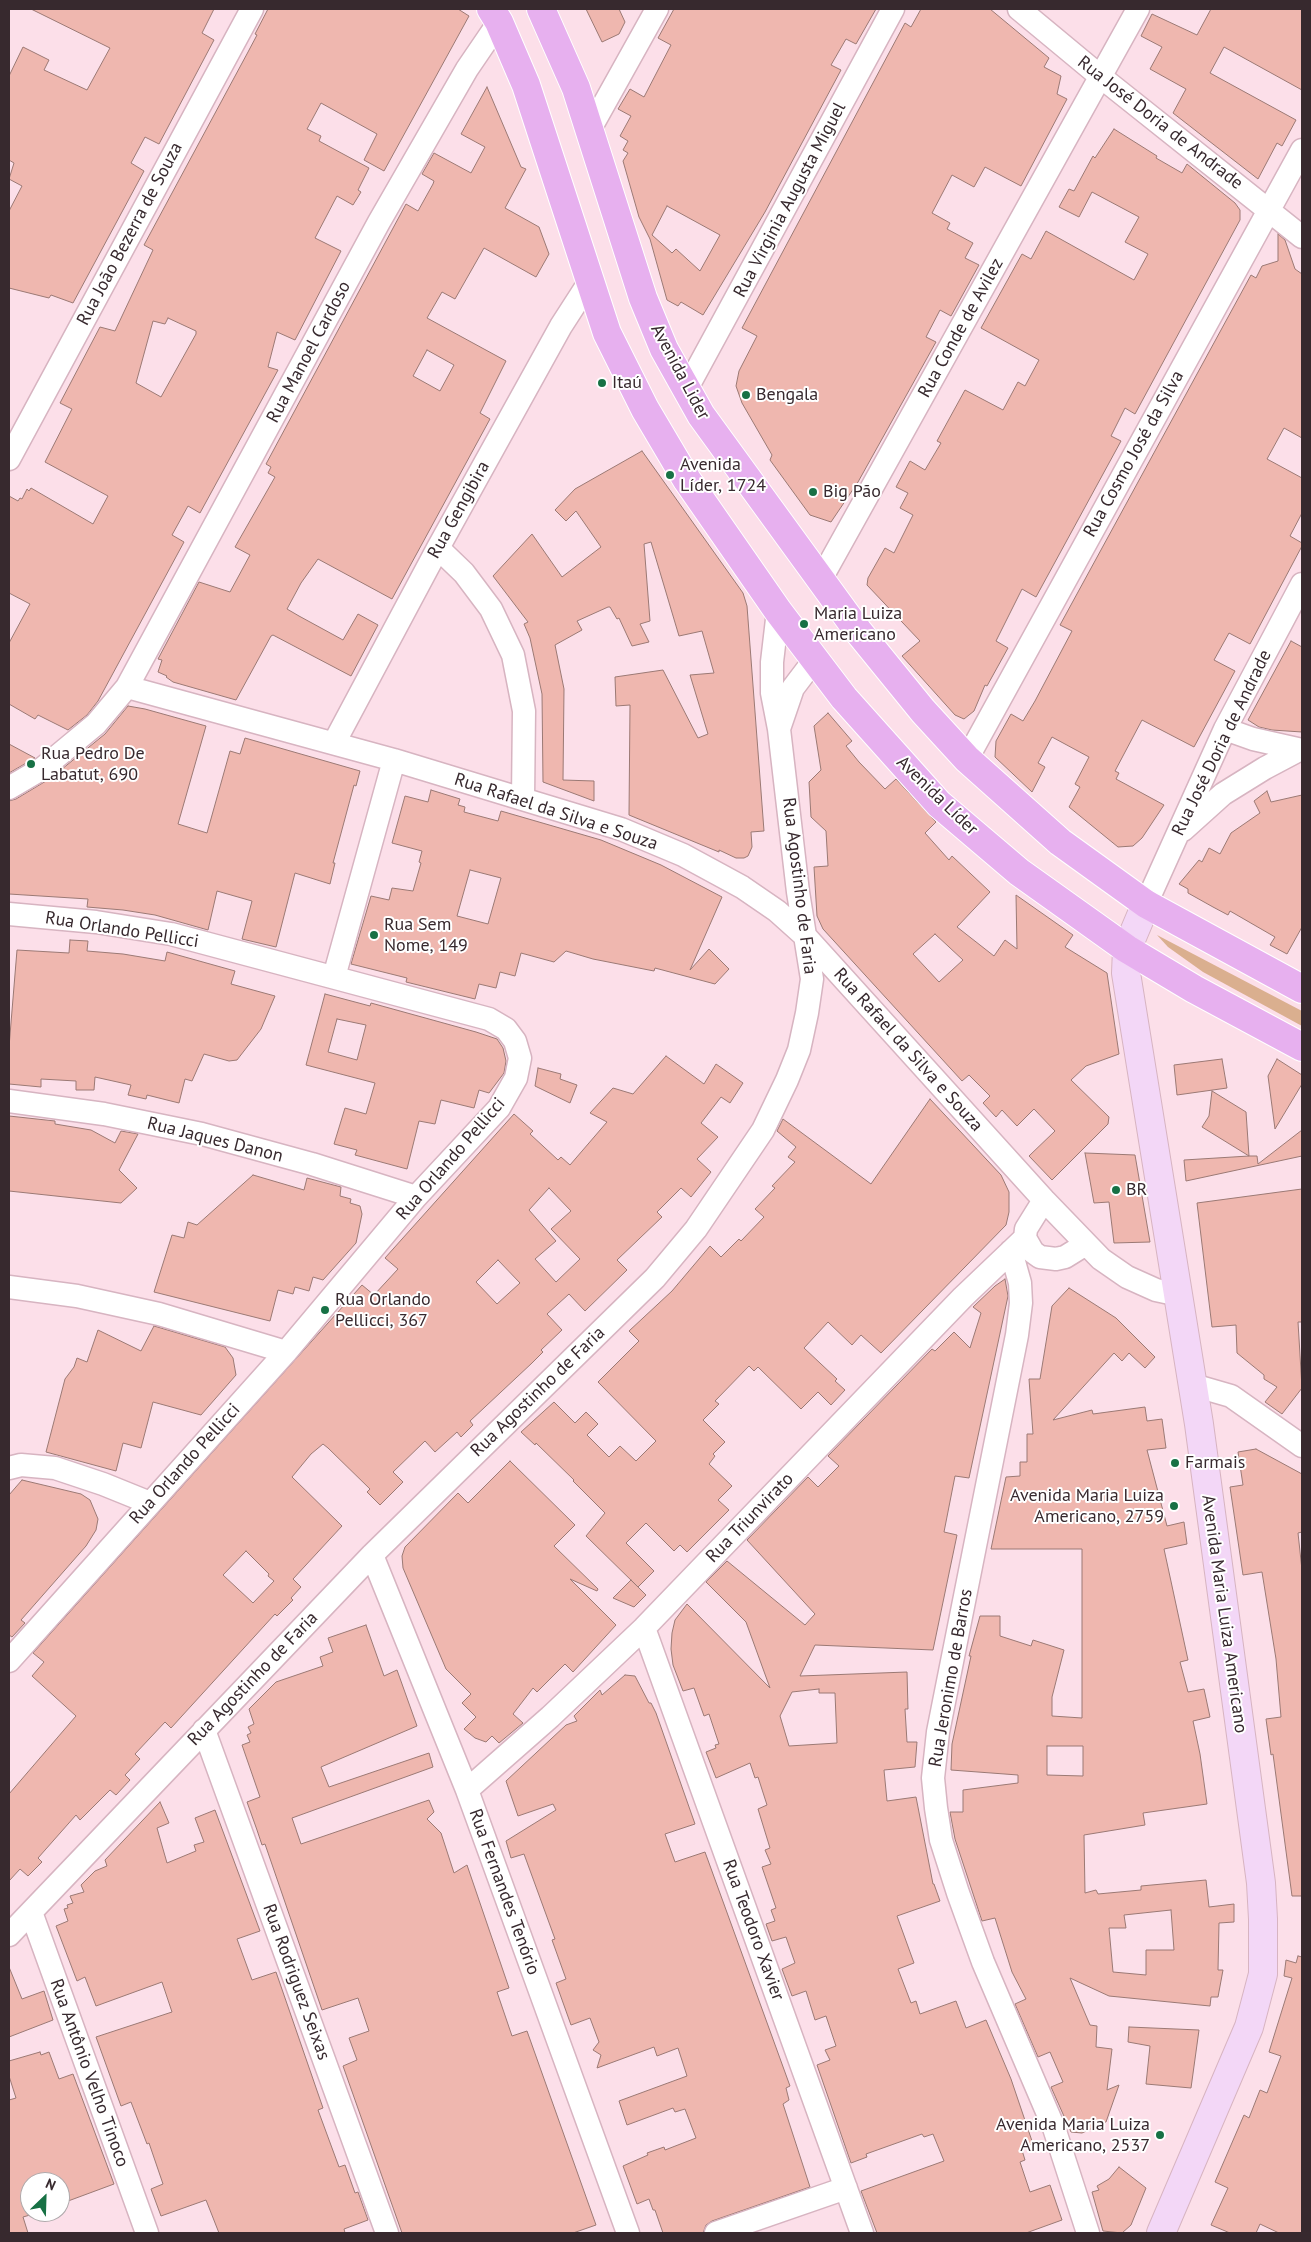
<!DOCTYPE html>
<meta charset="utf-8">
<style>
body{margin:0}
#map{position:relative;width:1311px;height:2242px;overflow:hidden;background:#fcdfe9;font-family:"PT Sans",sans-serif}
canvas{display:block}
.frame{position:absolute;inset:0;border:10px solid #37292e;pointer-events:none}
.north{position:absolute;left:20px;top:2172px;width:50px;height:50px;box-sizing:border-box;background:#fff;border:1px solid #afa9ab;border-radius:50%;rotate:24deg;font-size:14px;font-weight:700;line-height:20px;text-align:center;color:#37292e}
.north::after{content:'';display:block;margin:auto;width:18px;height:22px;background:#177145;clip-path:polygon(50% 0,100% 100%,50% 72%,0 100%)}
</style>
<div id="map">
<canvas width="1311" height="2242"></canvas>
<div class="frame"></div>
<div class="north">N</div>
</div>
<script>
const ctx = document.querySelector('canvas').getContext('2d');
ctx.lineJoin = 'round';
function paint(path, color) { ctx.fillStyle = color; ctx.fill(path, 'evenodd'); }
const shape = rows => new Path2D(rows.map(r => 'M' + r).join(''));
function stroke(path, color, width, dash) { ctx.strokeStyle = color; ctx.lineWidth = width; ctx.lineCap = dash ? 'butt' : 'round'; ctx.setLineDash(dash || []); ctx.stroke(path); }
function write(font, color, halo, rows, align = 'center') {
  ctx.font = font + ' "PT Sans",sans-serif'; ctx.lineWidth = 4; ctx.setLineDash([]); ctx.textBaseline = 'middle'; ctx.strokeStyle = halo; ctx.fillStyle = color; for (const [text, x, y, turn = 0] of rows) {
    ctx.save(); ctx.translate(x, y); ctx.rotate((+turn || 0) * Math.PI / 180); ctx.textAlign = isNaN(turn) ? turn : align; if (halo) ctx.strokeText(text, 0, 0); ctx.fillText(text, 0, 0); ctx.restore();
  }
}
paint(shape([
 [1157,935,1302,1011,1302,1026,1203,972,1168,947]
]), '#daaf8f');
const building = shape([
 [31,9,214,9,202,33,214,40,159,144,145,137,131,163,144,171,73,303,51,295,49,298,9,288,9,211,22,186,9,179,14,163,9,160,9,76,23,47,49,60,44,70,87,90,110,48,31,9],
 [268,9,458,9,469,16,384,171,364,160,377,134,321,103,307,129,321,136,319,141,369,168,358,190,361,192,353,205,337,196,315,238,341,251,295,340,277,332,268,367,278,370,200,513,188,506,172,535,184,542,98,701,87,715,68,730,38,715,35,719,9,704,9,643,30,604,9,593,9,496,18,501,20,498,22,499,27,489,29,491,31,488,93,524,101,509,108,496,45,462,72,409,60,403,100,327,115,331,153,250,144,245,248,52,257,35,255,34,268,9],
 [168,318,196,331,196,334,161,397,136,383,153,321,165,324,168,318],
 [586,9,619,9,625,22,619,34,602,42,586,9],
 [674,9,876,9,856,44,846,39,831,65,841,70,765,212,703,315,681,302,678,306,667,300,650,239,639,217,623,161,628,153,623,150,628,141,620,136,631,116,618,109,630,89,644,97,671,45,658,38,674,9],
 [667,206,720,235,700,271,676,249,672,253,652,235,667,206],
 [921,9,990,9,1049,58,1044,67,1061,76,1057,94,1067,99,1021,186,985,167,974,187,952,175,932,213,950,223,947,229,973,243,965,258,979,265,951,316,940,310,926,337,936,342,858,482,831,522,810,515,770,460,772,455,742,403,736,386,739,371,757,336,742,328,905,23,911,27,921,9],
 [1211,9,1302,9,1302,90,1224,47,1210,73,1296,120,1282,146,1277,143,1258,179,1173,113,1186,89,1150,69,1162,47,1141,36,1152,14,1197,35,1211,9],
 [487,87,521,167,526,169,505,208,539,227,549,254,536,277,484,248,455,299,442,292,427,318,506,361,480,413,490,419,392,599,318,559,301,583,287,609,299,616,343,640,358,614,378,625,351,676,273,635,271,636,236,700,173,682,166,677,167,676,158,672,162,660,158,659,199,582,230,592,250,555,235,547,275,477,268,473,271,467,266,464,406,204,418,211,433,184,434,181,422,174,434,153,471,173,485,147,461,134,487,87],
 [427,350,454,365,440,391,413,376,427,350],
 [1114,129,1157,156,1156,158,1182,173,1187,164,1235,203,1240,210,1240,220,1135,414,1125,408,1111,436,1121,441,1036,597,1022,589,996,641,1008,648,987,686,985,685,974,711,964,719,955,715,902,656,920,641,867,585,868,578,885,548,894,553,913,515,900,508,908,493,896,487,910,461,925,470,941,443,937,441,965,390,1003,410,1018,382,1025,386,1039,360,981,328,1022,254,1031,259,1046,231,1134,280,1148,254,1125,242,1139,217,1092,192,1079,217,1059,207,1069,189,1074,191,1093,156,1095,158,1114,129],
 [1278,234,1285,240,1295,269,1302,274,1302,438,1284,428,1267,459,1302,478,1302,513,1290,536,1302,543,1302,546,1250,644,1229,633,1214,660,1235,671,1194,747,1142,720,1115,771,1119,773,1116,779,1164,805,1142,838,1133,846,1118,847,1069,807,1080,787,1075,784,1089,757,1052,737,1038,763,1045,767,1032,792,995,757,996,741,1011,714,1023,721,1035,701,1072,631,1060,625,1251,275,1256,278,1262,266,1278,261,1278,234],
 [642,451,743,593,747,606,764,831,751,832,752,847,748,856,744,858,736,858,719,850,719,852,629,815,630,705,616,706,615,677,663,670,698,738,708,734,690,675,714,673,702,631,679,636,651,542,644,544,650,621,640,624,649,642,632,646,619,618,617,619,610,607,608,607,577,621,582,630,555,645,564,689,563,780,594,781,594,801,543,782,542,694,530,638,524,624,528,622,493,576,532,534,562,577,601,547,576,511,566,521,555,510,575,489,642,451],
 [1291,641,1302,647,1302,732,1272,730,1259,727,1248,720,1291,641],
 [128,706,145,709,206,726,178,824,207,833,230,751,240,754,245,738,360,771,356,786,354,785,333,863,335,863,330,884,295,873,276,947,242,939,252,901,217,891,208,930,155,915,123,910,87,907,88,899,9,894,9,801,16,799,51,778,105,734,128,706],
 [828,713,852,741,846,746,859,762,885,789,896,779,936,822,925,833,949,860,952,856,990,892,957,927,994,956,1005,940,1017,949,1016,895,1073,935,1065,947,1107,973,1119,1054,1086,1066,1071,1080,1109,1117,1108,1124,1052,1180,1029,1156,1055,1131,1034,1109,1017,1126,1002,1110,996,1117,983,1103,990,1096,969,1075,962,1081,823,929,817,916,814,867,828,866,826,831,811,817,809,782,821,770,814,726,828,713],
 [935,934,963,960,939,982,913,954,935,934],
 [9,744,35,758,9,773,9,744],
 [431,790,460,799,458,805,465,807,464,812,498,821,501,811,601,840,661,865,722,897,690,970,709,949,729,969,715,984,655,968,654,971,593,959,566,951,554,962,521,953,515,976,500,972,496,988,479,984,475,999,406,982,407,978,351,964,371,896,389,900,392,888,413,891,421,863,419,862,422,851,392,843,405,796,428,802,431,790],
 [470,870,501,878,488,924,457,916,470,870],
 [1267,791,1271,802,1302,795,1302,927,1287,954,1270,945,1275,937,1230,911,1228,915,1213,907,1188,893,1188,889,1179,884,1199,860,1202,862,1209,848,1220,854,1231,833,1260,813,1254,801,1267,791],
 [70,940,88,941,87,951,123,954,165,961,167,952,235,971,231,984,275,996,261,1029,237,1060,229,1061,204,1054,192,1081,185,1079,179,1103,147,1095,146,1099,128,1095,131,1085,95,1077,94,1090,76,1090,76,1081,41,1079,41,1087,9,1084,9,1047,17,950,69,953,70,940],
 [325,994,370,1006,371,1003,476,1032,497,1039,503,1048,506,1061,504,1073,489,1093,479,1090,474,1108,441,1100,435,1124,419,1121,407,1169,355,1155,357,1150,334,1144,345,1108,366,1114,375,1083,306,1065,325,994],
 [337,1019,366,1025,357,1060,328,1052,337,1019],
 [666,1056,704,1084,716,1064,743,1083,730,1103,721,1097,701,1123,718,1137,697,1159,711,1172,691,1197,681,1188,657,1212,662,1217,617,1260,627,1270,585,1311,569,1294,547,1314,562,1330,541,1350,543,1352,532,1363,470,1421,473,1425,461,1437,457,1432,435,1452,425,1441,393,1472,403,1482,380,1505,367,1492,370,1489,328,1448,323,1444,311,1454,292,1477,342,1526,293,1579,301,1587,291,1598,293,1600,277,1616,275,1614,171,1728,165,1722,135,1754,140,1759,125,1775,130,1780,116,1795,110,1790,80,1820,76,1815,38,1858,42,1862,28,1876,20,1869,9,1881,9,1794,76,1716,32,1676,44,1662,33,1653,362,1285,374,1295,398,1269,385,1258,514,1114,533,1131,530,1134,558,1160,561,1157,570,1165,607,1122,590,1113,613,1088,633,1094,666,1056],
 [549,1188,571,1211,551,1229,580,1259,556,1282,535,1259,556,1241,529,1210,549,1188],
 [498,1260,520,1283,497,1304,476,1282,498,1260],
 [246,1551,269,1574,268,1576,274,1581,253,1603,223,1575,246,1551],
 [1222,1059,1227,1088,1177,1095,1174,1065,1222,1059],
 [1277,1059,1302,1075,1302,1084,1275,1129,1268,1076,1277,1059],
 [538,1068,561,1074,560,1079,577,1085,570,1103,535,1086,538,1068],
 [1212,1091,1246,1112,1249,1156,1257,1156,1258,1164,1302,1130,1302,1156,1186,1181,1184,1160,1249,1156,1202,1127,1209,1116,1212,1091],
 [930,1099,1001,1175,1009,1192,1009,1212,1006,1225,881,1353,861,1335,852,1345,828,1322,804,1348,837,1379,835,1381,845,1390,831,1405,818,1392,801,1409,758,1367,754,1371,749,1366,715,1401,719,1404,703,1420,725,1442,713,1454,715,1456,709,1464,732,1486,718,1500,729,1510,687,1552,680,1545,674,1551,646,1523,626,1543,654,1571,638,1587,586,1536,605,1513,573,1481,574,1480,536,1443,535,1445,521,1432,554,1402,575,1423,586,1412,598,1424,587,1435,609,1457,620,1446,636,1461,656,1441,598,1382,639,1341,629,1331,672,1291,710,1246,721,1257,739,1239,741,1241,764,1217,755,1209,775,1188,772,1186,795,1162,788,1157,796,1147,777,1131,783,1119,871,1184,930,1099],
 [9,1116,55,1121,55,1124,91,1130,115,1143,121,1131,138,1134,119,1170,137,1188,121,1203,9,1191,9,1116],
 [1085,1153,1135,1155,1150,1242,1114,1243,1109,1202,1094,1203,1085,1153],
 [253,1175,304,1190,307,1178,341,1187,340,1196,351,1199,350,1203,360,1206,362,1214,356,1243,323,1280,313,1277,309,1291,295,1287,293,1294,278,1290,270,1321,154,1292,172,1235,184,1238,188,1222,197,1225,253,1175],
 [1302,1189,1302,1322,1298,1322,1302,1388,1282,1414,1265,1402,1277,1387,1264,1379,1264,1375,1237,1353,1236,1325,1212,1327,1197,1203,1302,1189],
 [1005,1279,1008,1296,969,1478,955,1476,944,1532,957,1535,933,1650,815,1645,800,1676,907,1672,908,1709,905,1709,907,1742,917,1742,915,1767,884,1770,887,1801,916,1797,933,1884,934,1884,940,1901,897,1916,914,1963,898,1969,911,2003,916,2001,920,2014,956,2001,966,2028,986,2020,1011,2079,1033,2144,1021,2147,1025,2160,1020,2162,1030,2192,1050,2185,1062,2220,1026,2233,877,2233,861,2191,944,2161,933,2134,924,2137,922,2134,866,2154,867,2157,851,2163,817,2065,830,2060,825,2050,836,2046,826,2016,815,2020,806,1991,792,1996,782,1969,795,1963,786,1937,772,1941,766,1924,775,1921,771,1910,776,1908,762,1867,771,1864,765,1850,770,1848,758,1809,767,1805,758,1777,755,1778,750,1763,716,1778,706,1752,716,1748,715,1745,719,1744,709,1714,704,1716,694,1688,683,1691,673,1665,671,1649,672,1633,675,1620,687,1604,770,1688,746,1622,706,1582,727,1561,805,1625,815,1614,747,1540,808,1477,818,1487,839,1466,828,1456,932,1349,935,1351,954,1332,970,1348,981,1313,973,1307,995,1286,1005,1279],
 [819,1689,819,1693,835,1693,837,1743,789,1746,780,1716,792,1692,819,1689],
 [1069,1288,1116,1318,1155,1357,1145,1368,1129,1353,1122,1361,1114,1353,1053,1420,1092,1410,1093,1414,1145,1407,1147,1421,1162,1419,1166,1448,1147,1450,1167,1526,1184,1522,1187,1544,1164,1549,1188,1660,1180,1662,1188,1692,1204,1689,1210,1717,1193,1721,1200,1754,1207,1804,1143,1813,1145,1825,1084,1835,1085,1893,1096,1890,1098,1894,1141,1890,1141,1886,1206,1880,1209,1907,1234,1904,1234,1922,1219,1923,1218,1970,1223,1970,1218,1997,1211,1997,1210,2006,1109,1996,1070,1978,1090,2025,1097,2026,1096,2047,1112,2049,1107,2090,1119,2085,1106,2122,1082,2133,1071,2132,1051,2087,1063,2082,1050,2052,1038,2057,1015,2004,1026,1999,1012,1972,995,1918,982,1921,955,1839,950,1812,963,1812,963,1790,1018,1783,1018,1775,951,1770,952,1744,971,1656,969,1656,980,1616,1000,1616,1000,1636,1031,1646,1033,1640,1064,1650,1052,1697,1052,1716,1082,1718,1082,1549,991,1549,1006,1477,1020,1476,1020,1462,1027,1462,1027,1434,1033,1434,1029,1379,1040,1379,1052,1306,1069,1288],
 [1047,1746,1083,1746,1083,1776,1047,1775,1047,1746],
 [1171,1910,1174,1950,1146,1950,1146,1975,1113,1972,1109,1928,1126,1928,1124,1915,1171,1910],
 [154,1326,225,1347,233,1358,236,1375,201,1415,153,1402,141,1448,123,1443,116,1471,46,1452,65,1379,74,1367,77,1358,87,1362,98,1330,141,1351,154,1326],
 [1256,1449,1302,1474,1302,1532,1298,1533,1302,1570,1302,1896,1292,1896,1273,1754,1271,1755,1266,1719,1281,1717,1276,1659,1262,1572,1243,1575,1230,1487,1243,1485,1238,1452,1256,1449],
 [510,1461,575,1525,554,1546,598,1589,597,1591,570,1579,616,1625,573,1672,565,1664,537,1692,533,1688,513,1714,523,1723,499,1743,492,1736,486,1742,475,1738,464,1729,476,1717,462,1703,471,1694,446,1669,403,1568,402,1556,405,1547,458,1493,468,1503,510,1461],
 [22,1480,81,1494,90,1500,98,1519,96,1530,86,1546,21,1620,25,1623,12,1637,9,1635,9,1495,22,1480],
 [631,1580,646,1595,634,1607,613,1598,631,1580],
 [366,1625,384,1676,397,1670,417,1726,321,1767,329,1787,429,1753,433,1767,292,1818,301,1844,429,1800,434,1812,427,1819,441,1833,454,1873,467,1865,509,1988,497,1992,512,2036,527,2031,596,2225,573,2233,402,2233,343,2066,357,2060,349,2038,369,2031,358,1998,322,2010,265,1844,262,1845,257,1830,247,1802,260,1797,242,1745,250,1742,247,1735,251,1733,248,1727,254,1724,249,1709,276,1682,323,1666,320,1657,333,1652,328,1638,366,1625],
 [625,1675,635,1676,649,1703,651,1703,656,1713,695,1824,665,1834,675,1862,705,1852,790,2086,786,2088,789,2100,783,2104,810,2187,712,2221,706,2225,703,2233,663,2233,655,2210,653,2210,649,2199,637,2204,623,2166,648,2155,647,2153,664,2147,665,2150,696,2138,685,2109,675,2112,673,2108,627,2125,619,2101,687,2076,678,2048,657,2056,654,2047,597,2068,601,2055,593,2050,599,2042,590,2018,571,2025,556,1983,566,1979,552,1940,555,1939,524,1854,511,1858,506,1841,556,1810,553,1804,518,1816,506,1781,566,1725,577,1721,574,1716,600,1690,602,1695,625,1675],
 [160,1802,169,1823,157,1828,167,1863,196,1851,194,1845,204,1842,195,1818,215,1810,260,1931,237,1939,252,1980,276,1972,323,2108,318,2110,339,2167,345,2165,355,2193,358,2192,368,2220,344,2229,345,2233,219,2233,206,2200,161,2216,151,2189,163,2184,149,2143,147,2144,131,2102,121,2106,96,2037,172,2012,162,1982,96,2006,85,1977,77,1981,56,1926,68,1921,64,1909,68,1908,67,1905,73,1903,70,1896,84,1892,81,1885,95,1871,107,1866,105,1860,160,1802],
 [1298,1956,1302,1957,1302,2233,1279,2233,1260,2224,1256,2233,1230,2233,1211,2225,1228,2188,1215,2182,1244,2115,1249,2118,1260,2090,1267,2093,1281,2056,1269,2052,1292,1978,1284,1976,1286,1960,1296,1963,1298,1956],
 [9,1967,22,1999,44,1991,53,2020,9,2037,9,1967],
 [1129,2027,1199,2030,1191,2088,1146,2084,1150,2046,1128,2042,1129,2027],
 [40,2052,41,2055,49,2052,59,2079,73,2074,114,2184,60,2204,60,2182,30,2182,30,2215,23,2217,28,2233,9,2233,9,2100,16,2098,9,2076,9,2061,40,2052],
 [1119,2167,1146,2188,1131,2225,1122,2233,1103,2231,1092,2192,1099,2190,1097,2186,1109,2179,1119,2167]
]);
paint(building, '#efb7af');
stroke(building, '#9b7974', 1);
const minor = shape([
 [1019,9,1101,77,1302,237],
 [589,131,657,9],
 [686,390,893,9],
 [9,459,252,9],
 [438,548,464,573,491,609,513,655,524,711,523,799],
 [821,579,1138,9],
 [127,687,394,760,621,829,683,855,742,887,777,911,806,937,1044,1200,1101,1259,1127,1277,1156,1290,1179,1295],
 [780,726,793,688,815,659],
 [1225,729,1253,739,1302,750],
 [334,743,438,548,561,326,590,281],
 [967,759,1302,150],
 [9,788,43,768,96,724,127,687,379,222,467,69,499,22],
 [1183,830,1223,794,1265,768,1299,750],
 [1146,904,1225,729,1302,584],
 [9,914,96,922,171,934,489,1019,506,1029,515,1041,520,1058,516,1078,499,1108,416,1197,286,1352,9,1661],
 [334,977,394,760],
 [9,1101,104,1114,202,1134,312,1164,416,1197],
 [1044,1200,1026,1229,1025,1238,1033,1252,1040,1257,1056,1259,1065,1257,1086,1244],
 [1011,1251,1020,1283,1021,1303,1017,1335,938,1732,933,1778,936,1808,941,1840,958,1893,983,1962,1054,2128,1088,2233],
 [9,1287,77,1296,159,1314,286,1352],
 [1193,1385,1231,1396,1302,1446],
 [9,1468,21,1465,55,1468,103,1484,150,1503],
 [372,1555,467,1790,628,2233],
 [644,1628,862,2233],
 [204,1730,387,2233],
 [467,1790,550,1717,644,1628,963,1297,1025,1238],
 [31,1912,147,2233],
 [9,1935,372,1555,655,1278,696,1229,763,1130,787,1080,799,1050,807,1013,812,979,798,892,779,729,772,693,772,662,778,611],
 [716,2233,846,2188]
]);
const secondary = shape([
 [1146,904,1127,949,1126,973,1199,1424,1261,1883,1263,1919,1263,1974,1249,2027,1161,2233]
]);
const primary = shape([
 [491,9,499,22,526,85,607,333,645,409,687,480,778,611,844,698,939,804,1019,872,1127,949,1194,989,1302,1047],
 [541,9,576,88,643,298,664,349,701,415,858,631,923,711,967,759,1060,842,1146,904,1302,989]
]);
stroke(minor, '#d7b4c1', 25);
stroke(secondary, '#d7b4c1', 30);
stroke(primary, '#fff', 30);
stroke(minor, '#fff', 22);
stroke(secondary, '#f3d7f7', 28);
stroke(primary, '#e7b0ef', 28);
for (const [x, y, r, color] of [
 [602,383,5,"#177145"],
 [746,395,5,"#177145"],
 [670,475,5,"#177145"],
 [813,492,5,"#177145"],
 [804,624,5,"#177145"],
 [31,764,5,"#177145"],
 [374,935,5,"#177145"],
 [1116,1190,5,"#177145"],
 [325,1310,5,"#177145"],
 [1175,1463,5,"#177145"],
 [1174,1506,5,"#177145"],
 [1160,2135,5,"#177145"]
]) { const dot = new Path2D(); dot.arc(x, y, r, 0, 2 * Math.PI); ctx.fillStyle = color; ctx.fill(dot); stroke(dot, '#fff', 2); }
write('18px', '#37292e', '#fff', [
 ["Rua José Doria de Andrade",1160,123,38],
 ["Rua Virginia Augusta Miguel",790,200,-62],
 ["Rua João Bezerra de Souza",130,234,-62],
 ["Rua Conde de Avilez",961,328,-61],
 ["Rua Manoel Cardoso",309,352,-62],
 ["Avenida Lider",680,372,62],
 ["Rua Cosmo José da Silva",1134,454,-61],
 ["Rua Gengibira",459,510,-61],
 ["Rua José Doria de Andrade",1222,743,-64],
 ["Avenida Líder",937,796,44],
 ["Rua Rafael da Silva e Souza",556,812,18],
 ["Rua Agostinho de Faria",799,886,83],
 ["Rua Orlando Pellicci",122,930,9],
 ["Rua Rafael da Silva e Souza",908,1050,48],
 ["Rua Jaques Danon",215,1140,14],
 ["Rua Orlando Pellicci",451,1159,-49],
 ["Rua Agostinho de Faria",538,1392,-44],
 ["Rua Orlando Pellicci",185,1464,-48],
 ["Rua Triunvirato",750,1518,-46],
 ["Avenida Maria Luiza Americano",1224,1614,82],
 ["Rua Jeronimo de Barros",951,1678,-80],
 ["Rua Agostinho de Faria",253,1679,-46],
 ["Rua Fernandes Tenório",504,1892,70],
 ["Rua Teodoro Xavier",753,1930,70],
 ["Rua Rodriguez Seixas",296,1982,70],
 ["Rua Antônio Velho Tinoco",89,2073,70]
]);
write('18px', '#37292e', '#fff', [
 ["Itaú",612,383],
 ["Bengala",756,395],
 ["Avenida",680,465],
 ["Líder, 1724",680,486],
 ["Big Pão",823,492],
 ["Maria Luiza",814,614],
 ["Americano",814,635],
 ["Rua Pedro De",41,754],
 ["Labatut, 690",41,775],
 ["Rua Sem",384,925],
 ["Nome, 149",384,946],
 ["BR",1126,1190],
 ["Rua Orlando",335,1300],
 ["Pellicci, 367",335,1321],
 ["Farmais",1185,1463],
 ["Avenida Maria Luiza",1164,1496,"right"],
 ["Americano, 2759",1164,1517,"right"],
 ["Avenida Maria Luiza",1150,2125,"right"],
 ["Americano, 2537",1150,2146,"right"]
], 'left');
</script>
